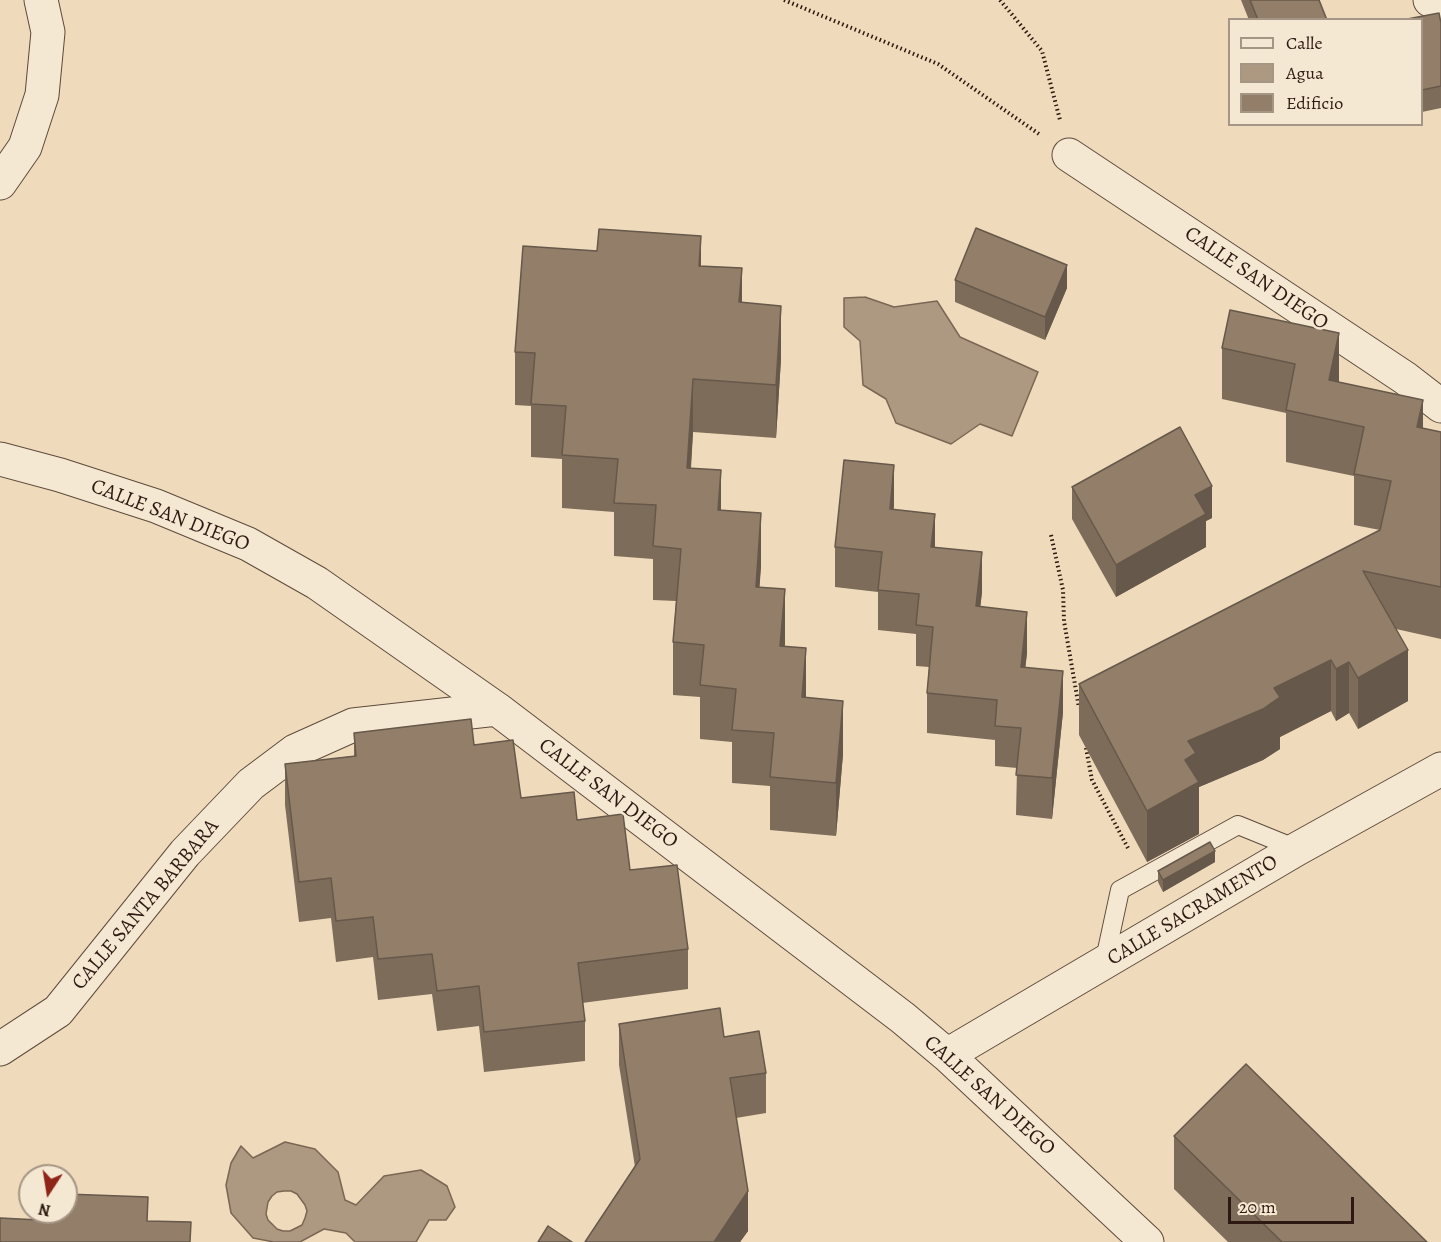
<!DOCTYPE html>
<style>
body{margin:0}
#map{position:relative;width:1441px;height:1242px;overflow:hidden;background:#efdbbb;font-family:Alegreya,serif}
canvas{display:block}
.legend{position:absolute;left:1228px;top:18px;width:195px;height:108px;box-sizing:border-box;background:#f5e8d3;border:2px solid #a59585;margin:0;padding:8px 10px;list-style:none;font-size:18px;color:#2d1911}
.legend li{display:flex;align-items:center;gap:12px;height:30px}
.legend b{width:30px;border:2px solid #a59585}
.north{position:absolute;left:18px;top:1164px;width:60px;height:60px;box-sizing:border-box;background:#f5e8d3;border:2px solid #a59585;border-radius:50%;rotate:192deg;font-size:16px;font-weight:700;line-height:24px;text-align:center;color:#2d1911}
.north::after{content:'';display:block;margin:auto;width:21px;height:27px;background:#8f2418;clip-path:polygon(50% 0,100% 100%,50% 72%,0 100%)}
.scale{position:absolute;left:1228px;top:1197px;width:126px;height:27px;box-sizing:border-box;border:3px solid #2d1911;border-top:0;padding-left:8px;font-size:18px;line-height:21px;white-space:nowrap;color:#2d1911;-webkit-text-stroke:4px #f5e8d3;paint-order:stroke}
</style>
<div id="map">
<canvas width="1441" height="1242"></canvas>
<ul class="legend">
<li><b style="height:8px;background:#f5e8d3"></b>Calle</li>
<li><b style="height:16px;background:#ad9981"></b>Agua</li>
<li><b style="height:16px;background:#927e69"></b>Edificio</li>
</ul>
<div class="north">N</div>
<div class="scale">20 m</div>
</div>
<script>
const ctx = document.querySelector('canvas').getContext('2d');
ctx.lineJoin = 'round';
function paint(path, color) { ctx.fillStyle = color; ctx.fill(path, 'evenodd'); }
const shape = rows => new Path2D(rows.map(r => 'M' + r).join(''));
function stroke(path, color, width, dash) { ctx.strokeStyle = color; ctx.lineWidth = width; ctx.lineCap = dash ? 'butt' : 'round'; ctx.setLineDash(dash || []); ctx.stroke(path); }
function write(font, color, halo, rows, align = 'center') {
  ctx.font = font + ' Alegreya,serif'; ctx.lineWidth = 5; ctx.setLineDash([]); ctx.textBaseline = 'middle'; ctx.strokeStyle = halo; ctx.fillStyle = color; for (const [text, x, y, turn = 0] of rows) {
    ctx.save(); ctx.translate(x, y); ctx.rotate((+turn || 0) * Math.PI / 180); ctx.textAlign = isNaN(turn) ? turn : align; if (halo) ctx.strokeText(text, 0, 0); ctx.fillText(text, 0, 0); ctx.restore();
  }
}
const water = shape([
 [865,297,894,307,937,301,960,337,1038,372,1012,436,980,424,951,444,896,423,886,399,863,385,860,341,844,327,844,298,865,297],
 [285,1142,315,1149,338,1172,345,1200,356,1205,384,1176,421,1170,447,1186,455,1207,446,1220,429,1220,416,1242,355,1242,346,1233,324,1229,300,1242,274,1242,253,1238,231,1213,226,1185,231,1163,241,1146,253,1158,285,1142],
 [284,1191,291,1191,297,1194,305,1205,307,1211,305,1218,302,1225,290,1231,283,1231,277,1229,268,1220,266,1214,268,1202,272,1196,277,1192,284,1191]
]);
paint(water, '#ad9981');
stroke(water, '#7a6654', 1.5);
const lane = shape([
 [1104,964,1120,890,1238,825,1297,849]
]);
const street = shape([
 [1430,0,1441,4],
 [1069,155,1405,378,1441,406],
 [0,183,25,147,42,95,48,32,41,0],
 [0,459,60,475,156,506,248,544,317,583,497,709,903,1018,947,1055,1147,1242],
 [0,1049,58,1011,185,853,251,784,295,751,353,725,497,709],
 [947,1055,1297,849,1441,769]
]);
stroke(lane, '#5e4a3c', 20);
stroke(street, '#5e4a3c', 35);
stroke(shape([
 [784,0,938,64,1039,134],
 [1000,0,1042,51,1060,120],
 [1051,535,1063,590,1064,621,1079,708],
 [1086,748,1092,780,1129,850]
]), '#2d1911', 4, [1.5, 3]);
stroke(lane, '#f5e8d3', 18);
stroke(street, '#f5e8d3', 33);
paint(shape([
 [1241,0,1319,0,1327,20,1249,20],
 [1422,20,1441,23,1441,108,1422,112],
 [701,266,742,303,781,359,776,438,693,432,691,469,761,566,759,587,785,643,784,647,806,697,843,754,836,836,770,830,770,786,732,783,732,742,700,739,700,697,673,695,673,642,676,601,653,600,653,559,614,556,614,512,562,508,562,459,531,457,531,406,515,405,515,352],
 [955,280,1067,288,1045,340,955,302],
 [1230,310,1339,382,1423,428,1441,432,1441,639,1396,629,1408,701,1358,729,1349,713,1336,721,1331,711,1280,737,1280,749,1263,760,1199,787,1199,834,1147,862,1079,735,1079,684,1380,530,1354,525,1354,476,1286,462,1286,413,1222,399,1222,348],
 [1072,487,1212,518,1206,521,1206,547,1116,597,1072,519],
 [893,509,935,547,982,592,980,607,1027,653,1025,667,1063,712,1052,819,1016,815,1017,768,995,766,995,740,927,733,927,693,929,667,916,666,916,634,878,630,878,592,835,587,835,547],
 [354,733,474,745,521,798,577,820,630,870,688,949,688,989,582,1003,585,1021,585,1061,484,1072,479,1026,437,1031,432,994,378,1000,373,957,336,962,331,918,299,922,285,805,285,764,354,756],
 [1215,862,1163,892,1158,882,1158,871],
 [619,1024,724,1037,766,1073,766,1113,736,1118,748,1231,740,1242,585,1242,635,1167,619,1065],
 [1174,1136,1427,1242,1228,1242,1174,1189]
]), '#7e6c5a');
paint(shape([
 [701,236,701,289,699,266],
 [1067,265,1067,288,1045,340,1045,317],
 [742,268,742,322,739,302],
 [781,306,781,359,776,438,776,385],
 [1339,333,1339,384,1329,380],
 [693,379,693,432,687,522,687,468],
 [1423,400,1423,451,1417,427],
 [894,465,894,506,890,550,890,509],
 [721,470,721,524,718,510],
 [1212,486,1212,518,1206,521,1206,547,1116,597,1116,565,1195,495],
 [761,513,761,566,756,640,756,587],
 [935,514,935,554,931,547],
 [982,552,982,592,976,647,976,606],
 [785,589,785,643,780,700,780,646],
 [1027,612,1027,653,1021,707,1021,667],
 [806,648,806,702,802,697],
 [1408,650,1408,701,1358,729,1358,678],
 [1331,660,1331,711,1280,737,1280,749,1263,760,1199,787,1199,834,1147,862,1147,811,1185,760,1188,741,1274,688],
 [1349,662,1349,713,1336,721,1336,669],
 [1063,671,1063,712,1052,819,1052,778],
 [843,701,843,754,836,836,836,783],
 [1215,851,1215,862,1163,892,1163,880],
 [748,1191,748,1231,740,1242,714,1242]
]), '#66584a');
const building = shape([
 [1250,0,1319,0,1327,20,1258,20,1250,0],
 [1439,13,1441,23,1441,86,1422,90,1422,20,1402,20,1439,13],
 [976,228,1067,265,1045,317,955,280,976,228],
 [599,229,701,236,699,266,742,268,739,302,781,306,776,385,693,379,687,468,721,470,718,510,761,513,756,587,785,589,780,646,806,648,802,697,843,701,836,783,770,777,774,733,732,730,736,689,700,685,704,645,673,642,681,549,653,546,656,505,614,503,618,459,562,455,566,406,531,404,535,353,515,352,523,246,597,251,599,229],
 [1230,310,1339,333,1329,380,1423,400,1417,427,1441,432,1441,587,1363,571,1408,650,1358,678,1349,662,1336,669,1331,660,1274,688,1280,697,1263,709,1188,741,1196,753,1185,760,1199,782,1147,811,1079,684,1380,530,1391,481,1354,474,1364,427,1286,410,1295,364,1222,348,1230,310],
 [1180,427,1212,486,1195,495,1206,514,1116,565,1072,487,1180,427],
 [844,460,894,465,890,509,935,514,931,547,982,552,976,606,1027,612,1021,667,1063,671,1052,778,1016,775,1021,728,995,726,997,700,927,693,933,627,916,625,919,594,878,590,882,552,835,547,844,460],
 [471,719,474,745,513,740,521,798,574,792,577,820,623,814,630,870,677,865,688,949,578,963,585,1021,484,1032,479,986,437,991,432,954,378,959,373,917,336,921,331,878,299,882,285,764,356,756,354,733,471,719],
 [1210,842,1215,851,1163,880,1158,871,1210,842],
 [720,1008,724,1037,759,1031,766,1073,730,1078,748,1191,714,1242,585,1242,640,1159,619,1024,720,1008],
 [1246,1064,1427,1242,1282,1242,1174,1136,1246,1064],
 [66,1194,148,1197,147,1221,191,1222,190,1242,0,1242,0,1218,40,1220,41,1212,66,1212,66,1194],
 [548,1226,572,1242,538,1242,548,1226]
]);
paint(building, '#927e69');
stroke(building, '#66584a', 1.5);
write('21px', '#2d1911', '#f5e8d3', [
 ["CALLE SAN DIEGO",1256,279,34],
 ["CALLE SAN DIEGO",170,516,21],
 ["CALLE SAN DIEGO",608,794,37],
 ["CALLE SANTA BARBARA",146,905,-50],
 ["CALLE SACRAMENTO",1193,911,-31],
 ["CALLE SAN DIEGO",989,1096,42]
]);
</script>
